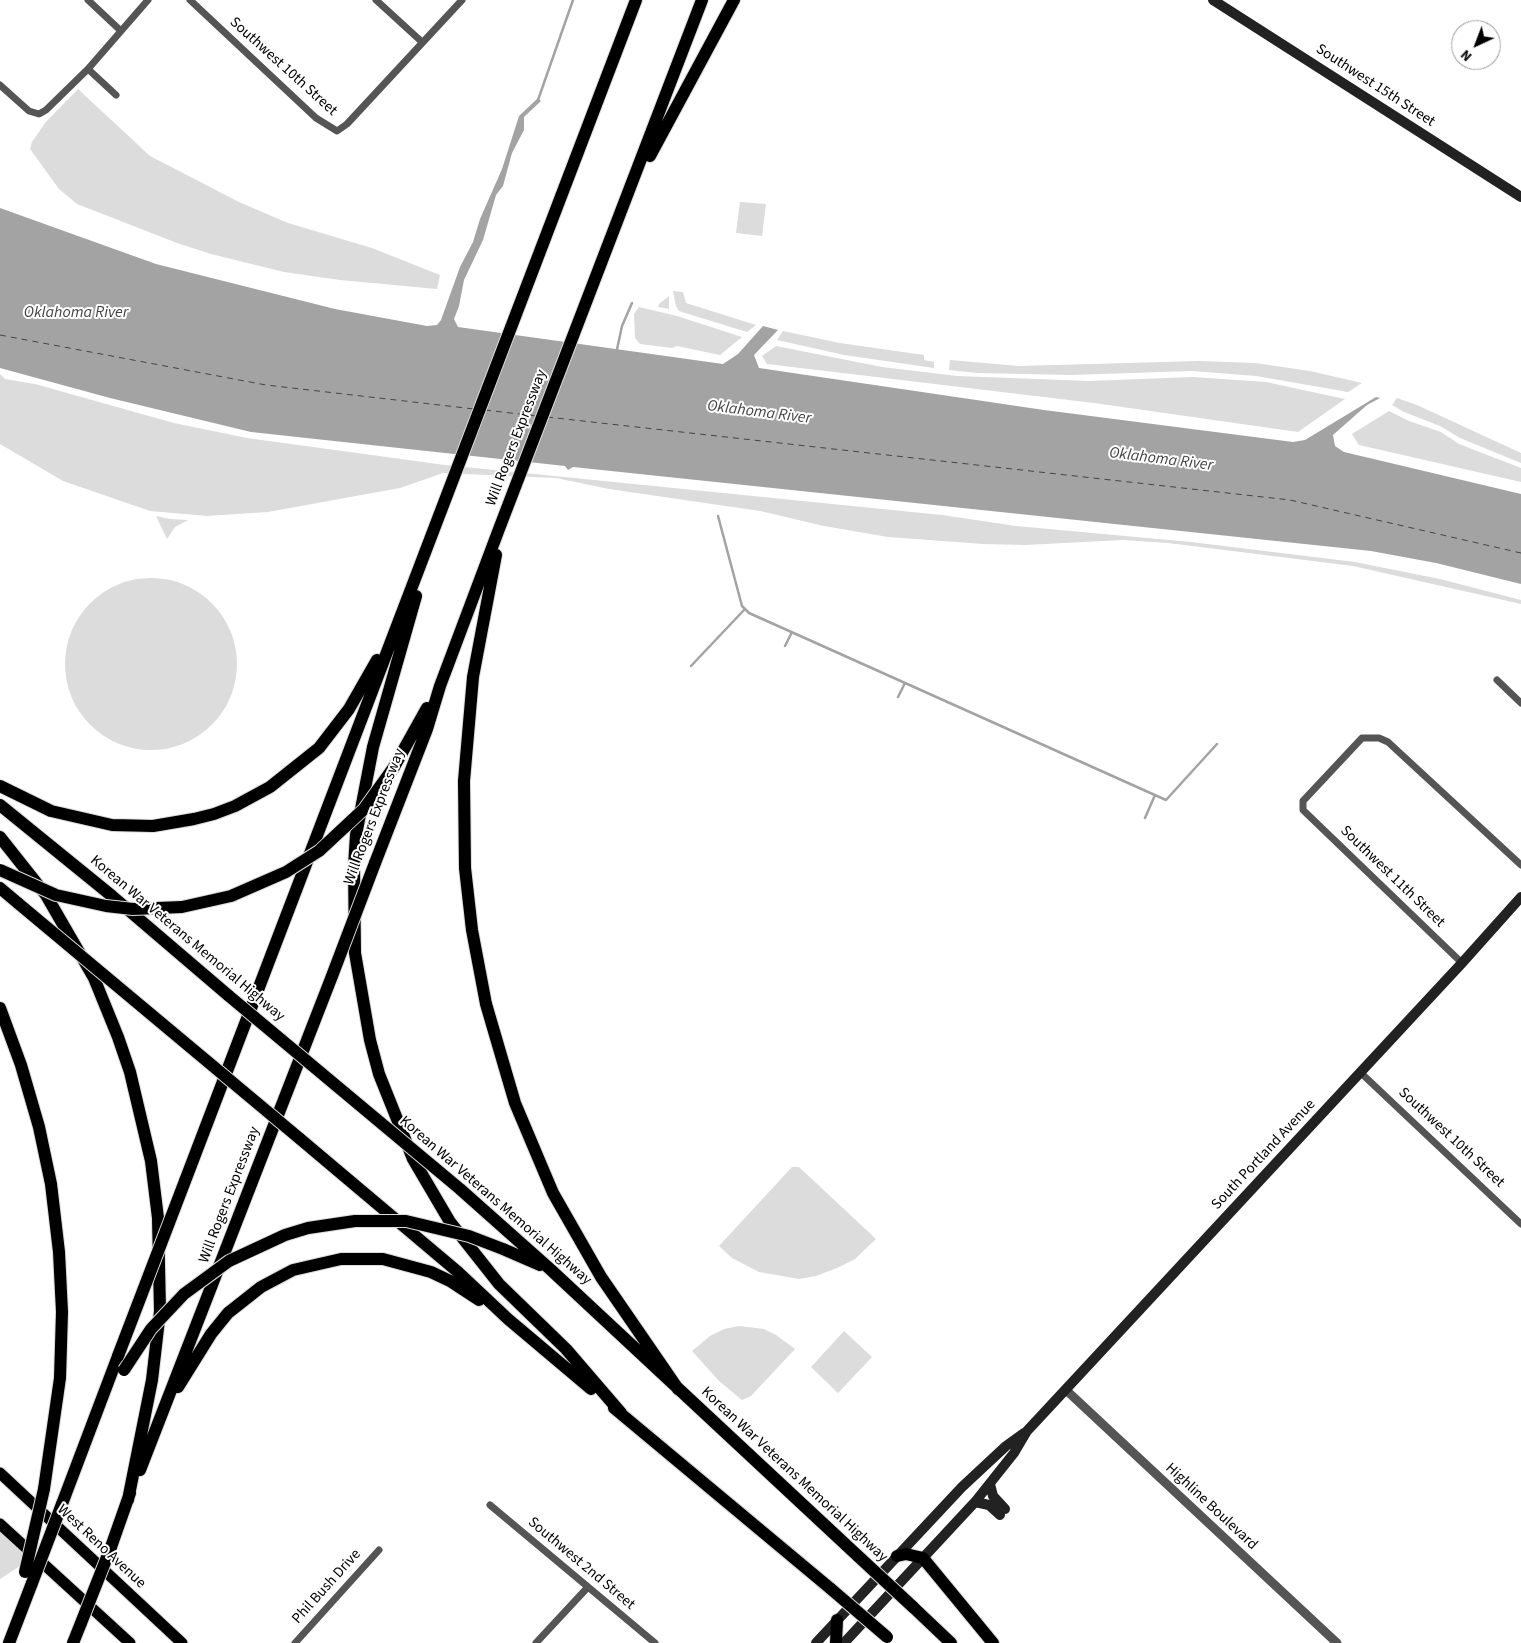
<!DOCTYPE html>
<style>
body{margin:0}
#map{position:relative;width:1521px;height:1643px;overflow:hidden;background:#fff;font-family:"Source Sans 3",sans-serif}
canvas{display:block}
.north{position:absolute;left:1451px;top:20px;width:50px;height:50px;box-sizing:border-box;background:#fff;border:1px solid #999;border-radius:50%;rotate:223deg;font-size:14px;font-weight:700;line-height:20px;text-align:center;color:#000}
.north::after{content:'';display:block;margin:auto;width:18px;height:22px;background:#000;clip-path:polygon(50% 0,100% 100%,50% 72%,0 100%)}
</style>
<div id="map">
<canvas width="1521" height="1643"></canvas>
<div class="north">N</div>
</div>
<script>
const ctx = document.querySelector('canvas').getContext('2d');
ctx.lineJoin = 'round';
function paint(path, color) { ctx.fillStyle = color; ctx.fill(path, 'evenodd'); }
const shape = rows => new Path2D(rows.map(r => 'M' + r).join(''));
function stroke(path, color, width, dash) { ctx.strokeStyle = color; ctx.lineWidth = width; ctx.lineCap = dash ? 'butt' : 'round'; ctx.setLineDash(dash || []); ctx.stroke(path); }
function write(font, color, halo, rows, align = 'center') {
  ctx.font = font + ' "Source Sans 3",sans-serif'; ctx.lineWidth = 4; ctx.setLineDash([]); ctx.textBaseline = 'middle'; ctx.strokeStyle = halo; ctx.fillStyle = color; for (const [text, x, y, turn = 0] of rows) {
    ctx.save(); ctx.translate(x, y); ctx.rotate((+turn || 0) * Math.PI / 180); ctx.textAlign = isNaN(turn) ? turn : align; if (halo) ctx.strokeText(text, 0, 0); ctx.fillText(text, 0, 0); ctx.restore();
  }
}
paint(shape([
 [78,89,150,156,239,202,288,223,372,248,440,275,437,289,340,280,284,272,211,254,177,243,77,204,59,189,30,149,32,142,45,123],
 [740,202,766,204,762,236,736,233],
 [673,291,683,292,686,303,756,325,747,332,685,313,679,311,676,306],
 [669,296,669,309,658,307,659,304],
 [639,307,677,316,742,337,720,355,677,346,672,348,640,344,635,338,634,314],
 [783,331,840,343,924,355,924,360,934,362,934,368,844,355,777,340],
 [776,346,882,367,957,376,1089,381,1193,377,1266,382,1345,399,1298,432,1291,431,1094,403,767,364,762,356],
 [950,360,1019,366,1199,361,1255,363,1310,371,1362,383,1348,392,1256,376,1192,371,1072,375,977,373,949,370],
 [0,374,5,379,35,384,174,423,247,438,445,465,942,515,1016,526,1191,542,1355,562,1440,579,1521,600,1521,604,1353,566,1168,543,1123,540,1025,545,983,544,888,537,824,526,760,511,609,489,556,478,443,473,400,488,268,512,207,516,150,511,63,481,0,444],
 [1397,398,1417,405,1521,453,1521,463,1460,438,1440,426,1404,412,1392,405],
 [1389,411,1409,421,1441,432,1459,444,1521,468,1521,482,1359,445,1352,434],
 [156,516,170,519,188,520,175,527,167,539],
 '65 664a86 86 0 1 1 172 0a86 86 0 1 1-172 0Z',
 [792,1167,799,1167,876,1239,855,1259,837,1268,816,1276,799,1279,759,1272,732,1258,719,1246],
 [739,1326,764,1329,776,1335,795,1349,751,1396,742,1400,719,1381,692,1351,710,1336,724,1329],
 [844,1331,872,1357,838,1393,811,1367],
 [0,1530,25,1551,20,1566,0,1579]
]), '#dcdcdc');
paint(shape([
 [538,98,541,101,524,117,524,130,512,153,503,186,496,195,483,240,464,280,459,306,454,319,458,327,723,364,738,354,763,326,778,330,754,355,759,368,1044,410,1293,442,1305,440,1376,397,1380,398,1367,405,1333,435,1335,446,1344,452,1521,494,1521,584,1436,563,1371,551,573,467,568,470,565,466,251,432,110,398,0,368,0,208,156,264,335,309,427,326,437,325,441,320,460,267,473,242,480,219,502,169,519,116]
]), '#a3a3a3');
stroke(shape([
 [538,100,573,0],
 [616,354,622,326,632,303],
 [718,516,742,606,749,613,1166,800,1217,744],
 [785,646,792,632],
 [691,666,744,610],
 [898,697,905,683],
 [1145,818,1155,795]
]), '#a3a3a3', 2.5);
stroke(shape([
 [0,335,266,385,474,409],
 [485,410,536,416],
 [547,417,1290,500,1521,553]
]), '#444', 1, [6, 5]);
const primary = shape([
 [0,1473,182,1643],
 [0,1524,130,1643]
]);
const motorway = shape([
 [650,156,734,0],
 [496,555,473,677,464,781,465,868,472,930,486,1004,515,1103,553,1193,601,1277,678,1389],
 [416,596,373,747,356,835,354,866,355,953,370,1040,379,1074,413,1159,450,1222,499,1284,566,1349,621,1413],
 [394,767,427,708],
 [0,786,51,811,112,825,153,826,194,819,214,814,235,806,270,787,319,748,349,709,377,660],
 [0,805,112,896,229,996],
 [0,837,46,895,94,978,118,1037,130,1072,151,1161,158,1218,160,1311,152,1380,128,1500],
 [375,863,427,729,440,686,499,529,702,0],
 [0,888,19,904],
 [0,1008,21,1065,39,1127,51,1184,59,1252,62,1312,60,1378,44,1489],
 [299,1138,458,1272,508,1319,591,1389],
 [185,1181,636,0],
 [460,1189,550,1269,859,1557],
 [503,1249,540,1265],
 [178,1387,211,1334,228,1313,261,1287,293,1270,341,1259,383,1259,431,1272,450,1281,479,1300],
 [614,1408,831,1589],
 [140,1470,332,976],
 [62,1504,118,1356],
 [111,1547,130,1493],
 [897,1556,906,1554,923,1558,993,1643],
 [913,1607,951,1643],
 [9,1643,32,1583],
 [73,1643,81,1623],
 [836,1643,837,1620]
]);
stroke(primary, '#dbdbdb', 13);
stroke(motorway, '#dbdbdb', 14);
stroke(shape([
 [88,0,121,31],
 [190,0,316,118,337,131,347,124,462,0],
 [376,0,422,42],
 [88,69,116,95],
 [0,85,29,111,39,114,46,110,88,69,148,0],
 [1497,680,1521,703],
 [1462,963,1303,810,1303,801,1362,738,1379,738,1388,742,1521,865],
 [1361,1073,1521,1224],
 [490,1505,655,1643],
 [295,1643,379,1550],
 [536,1643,588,1587]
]), '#555', 7);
stroke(shape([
 [1066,1390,1337,1643]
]), '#555', 9);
stroke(shape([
 [1213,0,1521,197],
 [990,1484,993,1496,1005,1509],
 [975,1502,989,1505,1000,1515],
 [816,1643,962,1487,1006,1446,1024,1433],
 [844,1643,975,1502,1014,1453,1027,1431,1462,963,1521,897]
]), '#222', 10);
stroke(primary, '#000', 11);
stroke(motorway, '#000', 12);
const motorwayBridge = shape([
 [0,870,56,895,106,906,133,909,182,907,231,896,286,872,319,851,364,809,394,767],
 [19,904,299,1138],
 [332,976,375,863],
 [229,996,460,1189],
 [118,1356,185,1181],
 [124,1370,151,1329,184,1294,229,1261,285,1235,308,1228,355,1221,406,1221,469,1236,503,1249],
 [859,1557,913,1607],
 [25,1572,44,1489],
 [32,1583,62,1504],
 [831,1589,887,1637],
 [81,1623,111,1547]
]);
stroke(motorwayBridge, '#dbdbdb', 14, []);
stroke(motorwayBridge, '#000', 12);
write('15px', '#000', '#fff', [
 ["Southwest 10th Street",283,67,42],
 ["Southwest 15th Street",1375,86,33],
 ["Will Rogers Expressway",517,438,-69],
 ["Will Rogers Expressway",375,817,-69],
 ["Southwest 11th Street",1392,877,44],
 ["Korean War Veterans Memorial Highway",187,939,40],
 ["Southwest 10th Street",1451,1138,43],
 ["South Portland Avenue",1264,1155,-47],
 ["Will Rogers Expressway",230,1195,-69],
 ["Korean War Veterans Memorial Highway",495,1201,41],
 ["Korean War Veterans Memorial Highway",794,1475,43],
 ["Highline Boulevard",1211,1507,43],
 ["West Reno Avenue",101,1547,43],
 ["Southwest 2nd Street",581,1564,40],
 ["Phil Bush Drive",327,1587,-48]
]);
write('italic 16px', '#444', '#fff', [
 ["Oklahoma River",76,313],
 ["Oklahoma River",759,413,7],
 ["Oklahoma River",1161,460,7]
]);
</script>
